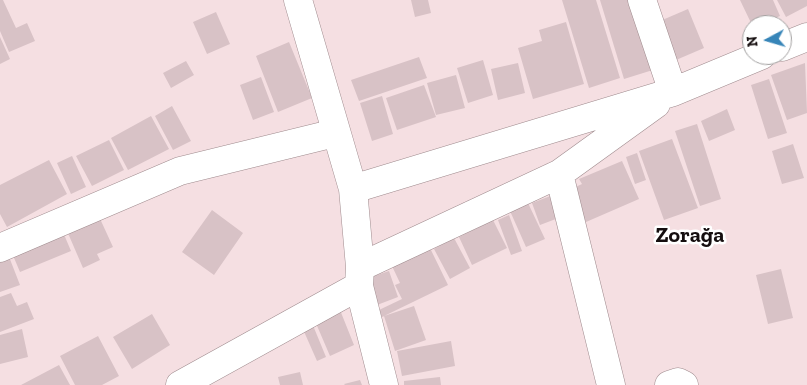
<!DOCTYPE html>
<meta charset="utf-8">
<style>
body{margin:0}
#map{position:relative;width:807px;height:385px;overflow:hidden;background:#f5dfe2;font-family:"Zilla Slab",serif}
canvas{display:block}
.north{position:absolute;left:742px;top:15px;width:50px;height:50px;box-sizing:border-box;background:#fff;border:1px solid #a19f9f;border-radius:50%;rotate:264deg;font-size:14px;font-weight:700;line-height:20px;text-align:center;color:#150e0f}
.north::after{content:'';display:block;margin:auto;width:18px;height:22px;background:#3785b8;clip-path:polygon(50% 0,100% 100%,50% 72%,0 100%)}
</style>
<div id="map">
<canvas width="807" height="385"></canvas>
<div class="north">N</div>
</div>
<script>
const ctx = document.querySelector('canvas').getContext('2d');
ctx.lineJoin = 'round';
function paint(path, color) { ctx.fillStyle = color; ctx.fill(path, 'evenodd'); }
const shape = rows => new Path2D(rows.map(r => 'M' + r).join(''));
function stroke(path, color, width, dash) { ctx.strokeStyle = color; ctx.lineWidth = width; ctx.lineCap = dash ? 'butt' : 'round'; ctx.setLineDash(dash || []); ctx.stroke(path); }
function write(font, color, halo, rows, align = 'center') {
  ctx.font = font + ' "Zilla Slab",serif'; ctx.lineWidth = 5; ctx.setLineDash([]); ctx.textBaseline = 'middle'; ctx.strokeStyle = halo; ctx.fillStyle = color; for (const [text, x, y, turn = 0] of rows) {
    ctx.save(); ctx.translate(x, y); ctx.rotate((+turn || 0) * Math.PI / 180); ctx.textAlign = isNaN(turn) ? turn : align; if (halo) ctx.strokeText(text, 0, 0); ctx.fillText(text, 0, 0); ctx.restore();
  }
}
paint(shape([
 [0,0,3,0,16,28,27,23,35,41,9,52,0,31],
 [411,0,428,0,431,13,415,17],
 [562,0,596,0,620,78,589,88],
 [600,0,635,0,656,69,624,79],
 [740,0,773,0,780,16,760,25,752,25],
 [777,0,807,0,807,6,786,17],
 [688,9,704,48,676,60,660,21],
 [216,12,230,44,207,54,193,22],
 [566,22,584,84,533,99,518,48,542,41,539,30],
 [0,37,10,59,0,64],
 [289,42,312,98,278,112,256,56],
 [419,57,427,78,359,101,351,80],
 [483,60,493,95,468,103,457,68],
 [186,61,194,75,171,88,163,73],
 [518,63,525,93,498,100,491,69],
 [805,63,807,113,787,120,771,75],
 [456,75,465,108,436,115,427,83],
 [261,77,274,112,253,120,240,85],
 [769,79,787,133,768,139,751,85],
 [424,85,436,117,397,130,386,98],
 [382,96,393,134,372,141,360,103],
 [172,106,191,141,173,150,155,116],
 [727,109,735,130,709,141,701,121],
 [151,116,169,149,128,170,111,138],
 [697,124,721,199,700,206,675,131],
 [672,139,698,208,664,220,639,151],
 [109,140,124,170,92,186,76,156],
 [793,144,804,178,782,184,772,151],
 [637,153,646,180,635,184,626,157],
 [72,156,86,187,71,194,57,163],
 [49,160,67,194,7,227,0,214,0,185],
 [622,161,639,199,586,222,571,189,582,184,579,179],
 [553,195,561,217,540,225,532,203],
 [528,203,545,239,526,247,510,211],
 [96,210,113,247,97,254,100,260,83,268,64,224],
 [212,210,243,233,214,275,182,252],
 [509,215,522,251,511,255,498,220],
 [493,220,507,248,472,265,459,237],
 [60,225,71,251,20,272,9,246],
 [454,238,470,268,450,279,434,249],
 [430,248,448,285,382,317,379,310,402,299,395,285,400,283,392,266],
 [6,249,20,285,0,292,0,251],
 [781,269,793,318,768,324,756,275],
 [389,271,398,297,377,305,368,278],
 [11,293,17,306,27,302,34,319,0,332,0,297],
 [414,306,426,340,395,351,384,316],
 [340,310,354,345,330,356,315,321],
 [152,314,170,345,132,369,113,337],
 [312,323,326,357,317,361,302,327],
 [22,329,28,357,0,364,0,335],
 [98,336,119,376,102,385,75,385,60,356],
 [451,341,455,366,402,376,397,351],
 [59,365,70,385,21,385],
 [300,372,303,385,280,385,278,377],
 [440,377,441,385,404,385,404,381],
 [360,380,362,385,345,385,344,384]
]), '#d8c2c6');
const minor = shape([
 [298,0,353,189,360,267,359,286,384,385],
 [642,0,673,92],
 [782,47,807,37],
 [559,174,611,385],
 [353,189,673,92,762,55],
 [0,248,180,171,335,133],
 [360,267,559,174,656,104],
 [180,385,359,286],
 [669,385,678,382,684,385]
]);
stroke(minor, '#9f8b8e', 29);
stroke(minor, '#fff', 28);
write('bold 22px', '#150e0f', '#fff', [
 ["Zorağa",690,236]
]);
</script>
